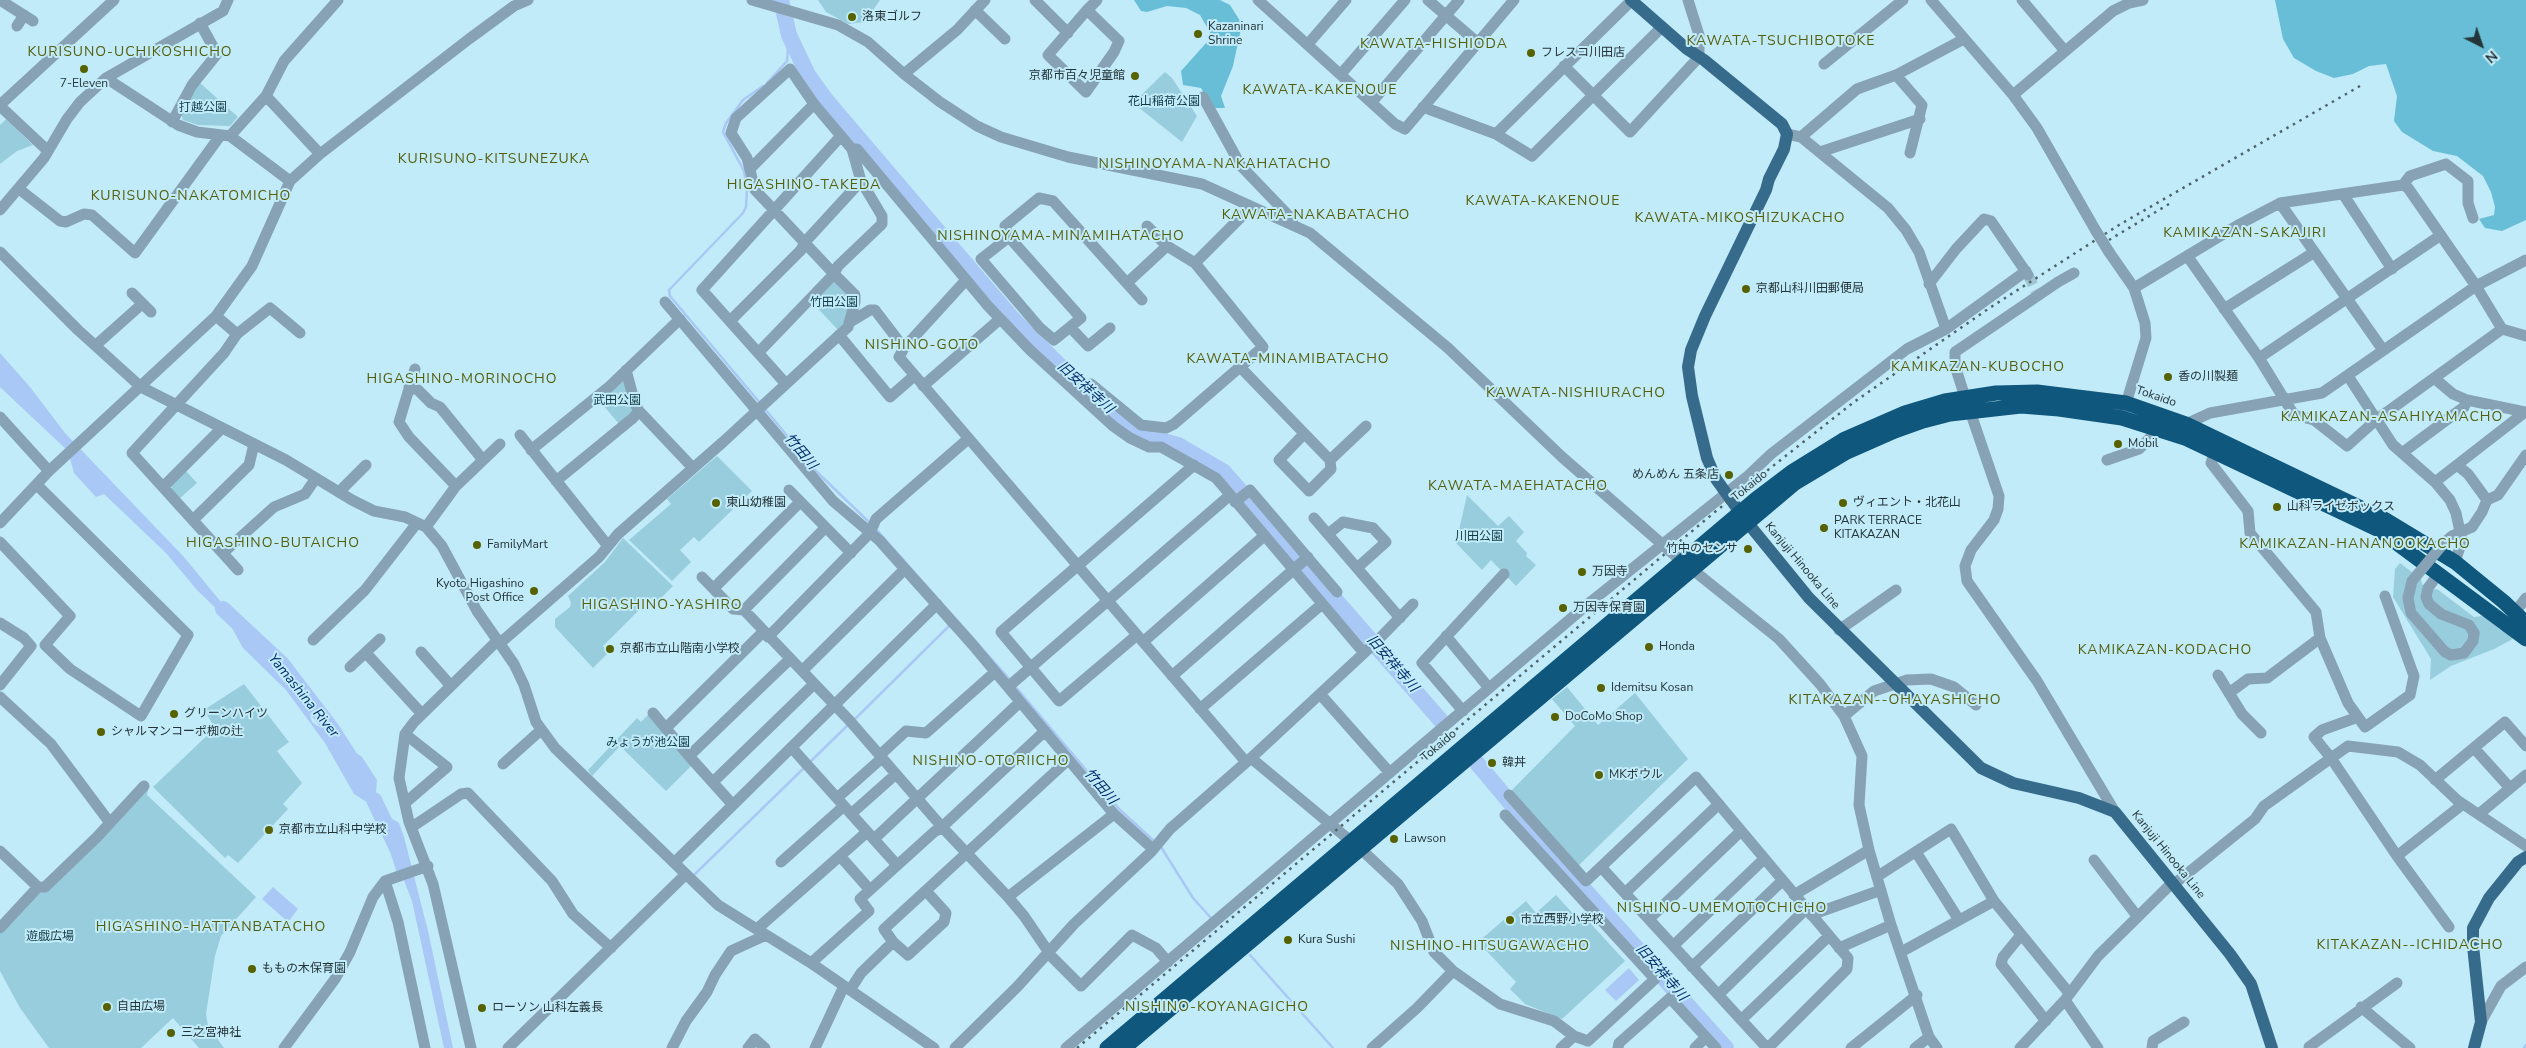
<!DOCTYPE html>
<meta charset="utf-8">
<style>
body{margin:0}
#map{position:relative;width:2526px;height:1048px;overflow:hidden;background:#c1ebf8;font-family:"Nunito Sans",sans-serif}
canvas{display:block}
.north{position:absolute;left:2456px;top:20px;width:50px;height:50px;-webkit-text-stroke:4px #c1ebf8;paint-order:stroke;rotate:139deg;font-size:14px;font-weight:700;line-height:20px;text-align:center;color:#24353a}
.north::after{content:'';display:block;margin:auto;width:18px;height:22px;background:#24353a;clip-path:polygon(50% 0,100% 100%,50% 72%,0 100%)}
</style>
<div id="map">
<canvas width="2526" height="1048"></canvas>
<div class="north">N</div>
</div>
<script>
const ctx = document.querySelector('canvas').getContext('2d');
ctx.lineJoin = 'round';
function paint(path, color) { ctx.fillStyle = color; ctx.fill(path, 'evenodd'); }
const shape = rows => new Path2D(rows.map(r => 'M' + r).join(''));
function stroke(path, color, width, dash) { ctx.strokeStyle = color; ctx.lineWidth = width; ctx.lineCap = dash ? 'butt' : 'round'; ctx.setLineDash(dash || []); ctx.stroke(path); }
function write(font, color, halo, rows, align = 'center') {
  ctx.font = font + ' "Nunito Sans","Noto Sans JP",sans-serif'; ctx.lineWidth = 4; ctx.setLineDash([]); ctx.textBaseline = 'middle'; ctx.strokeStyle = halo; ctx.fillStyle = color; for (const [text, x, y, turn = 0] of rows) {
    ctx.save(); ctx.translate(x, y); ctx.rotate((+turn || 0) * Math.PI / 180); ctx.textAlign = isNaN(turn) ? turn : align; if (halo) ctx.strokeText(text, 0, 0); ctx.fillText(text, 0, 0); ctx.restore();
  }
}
paint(shape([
 [818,0,880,0,865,22,848,24,826,12],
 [1165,72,1172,78,1197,116,1182,142,1133,103],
 [199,82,238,117,230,126,198,125,183,120,181,112],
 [6,119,33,145,17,151,0,164,0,125],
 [832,282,837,282,850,295,848,319,838,330,812,302],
 [622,381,626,383,632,408,632,414,619,424,598,399],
 [717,456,752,491,699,542,694,537,680,550,691,562,672,581,629,540,671,504,667,499],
 [186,471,197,483,179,499,171,490,172,484],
 [1467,495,1498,526,1509,516,1524,532,1516,541,1527,553,1526,556,1536,565,1516,586,1491,560,1482,570,1456,543],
 [623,538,673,586,657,602,652,597,603,646,608,653,593,668,555,627,555,619,570,607,571,603,568,596,605,562],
 [2400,563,2421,579,2422,584,2433,590,2437,589,2474,617,2483,616,2501,630,2503,629,2513,639,2494,649,2451,666,2430,680,2431,659,2393,597,2395,569],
 [244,684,289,742,277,751,302,783,283,804,288,809,238,863,228,855,225,858,153,787,215,728,204,710],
 [1567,687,1598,725,1635,693,1688,759,1577,867,1510,792,1575,726,1552,699],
 [649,714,693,764,666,791,620,746,592,776,588,770,637,718,641,722],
 [149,785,147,795,256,897,221,936,215,956,206,1014,208,1026,224,1048,199,1048,173,1018,141,1048,49,1048,20,1008,0,971,0,928,144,786],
 [1556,895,1577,918,1582,914,1625,961,1562,1019,1525,1004,1510,989,1516,982,1478,942,1526,901,1536,913]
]), '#98cddd');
paint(shape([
 [1134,0,1220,0,1230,5,1242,24,1233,66,1221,96,1225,108,1213,108,1201,88,1183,85,1181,71,1207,42,1211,34,1200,15,1186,8,1167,6,1147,12,1141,11],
 [2275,0,2526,0,2526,220,2502,231,2485,228,2479,219,2494,215,2495,207,2491,192,2483,176,2457,156,2433,151,2402,132,2394,121,2397,96,2386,64,2369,66,2353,74,2334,78,2316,71,2294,58,2283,39]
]), '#68bed6');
paint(shape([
 [0,353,30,387,65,433,184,557,262,652,283,681,291,686,308,707,312,722,362,757,377,780,376,793,388,816,399,823,404,837,428,931,453,1048,444,1048,412,901,400,870,395,834,373,806,354,794,325,743,286,690,243,648,227,619,197,590,166,553,104,494,96,497,74,473,68,451,0,387],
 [273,887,298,909,288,922,262,899],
 [1629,968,1639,980,1616,1001,1605,990]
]), '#a9c8f5');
stroke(shape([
 [767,83,787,61,789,35],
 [760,403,670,296,669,290,743,213,746,207,747,189,744,171,723,132,726,123,743,100,763,86],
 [765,409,817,472,871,524],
 [875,528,1011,681],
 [1014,685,1120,810,1153,840],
 [854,720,950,625],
 [809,763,848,725],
 [1161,847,1193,898,1211,918],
 [695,874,805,767],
 [1250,955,1333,1048],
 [2524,1048,2526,1045]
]), '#a9c8f5', 2.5);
stroke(shape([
 [781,0,789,35,808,75,826,100,1012,318,1077,383,1127,426,1148,437,1178,445,1224,472,1443,723],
 [223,609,282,664,331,728,351,759],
 [1477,763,1558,860,1726,1048],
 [374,800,398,850,404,869]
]), '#a9c8f5', 16);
stroke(shape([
 [2028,275,2038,295]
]), '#a2c7d2', 11, [11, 5.5]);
stroke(shape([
 [0,0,33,21],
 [752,0,838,25,868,42,904,74,940,102,977,126,1001,137,1068,157,1202,184,1310,233,1448,348,1562,457,1678,558,1779,639,1820,684,1844,716,1862,756,1859,805,1869,850,1891,925,1929,1037,1937,1048],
 [1035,0,1068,33],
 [1258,0,1395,124,1405,129,1514,0],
 [1428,0,1478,43],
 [1931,0,2013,95,2037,128,2096,231],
 [2022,0,2065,51],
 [975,10,1005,39],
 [1087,10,1119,41,1114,52,1086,92,1048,55,1087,10,1097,0],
 [17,26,24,15],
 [1308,44,1346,0],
 [1824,64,1903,0],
 [1564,66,1630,132,1699,57,1699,35,1688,0],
 [904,74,957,30,985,0],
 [1341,74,1405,0],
 [1896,75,1922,105,1910,153],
 [106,78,178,125,197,132,230,136,290,181],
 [2013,95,2113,11,2129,3,2143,0],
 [266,96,320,154],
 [1203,97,1241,166,1290,217,1293,224],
 [1372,102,1459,0],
 [0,105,114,0],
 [0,106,48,151],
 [1423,107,1496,134,1532,156,1662,27],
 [172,122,192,85,217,54,200,23],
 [1496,134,1631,1],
 [230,136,266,96,284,61,338,0],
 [1801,137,1857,89,1896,75,1964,39],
 [852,149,857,149,988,306,1030,350,1113,426,1130,438,1149,447,1161,447,1216,478,1364,653],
 [1820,152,1920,119],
 [750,169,814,104],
 [2403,185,2410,176,2446,164,2468,181,2468,203,2473,218],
 [19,189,60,221,66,222,84,214,92,215,135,253,220,136],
 [2343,194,2392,269],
 [2280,203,2383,350],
 [0,210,44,158,67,119,80,102,106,78,223,11,228,0],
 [1009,237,981,259,1040,328,1054,340,1070,327],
 [0,252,78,330,141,387,286,460,352,500,374,511,405,517,426,527,442,546,477,611,514,664,524,685,536,722,555,748,718,905,811,963,934,1048],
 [2109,252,2134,288,2145,323,2146,338,2124,410],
 [2188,257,2259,358,2294,415,2314,420,2347,446,2376,420,2502,329],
 [1195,263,1251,207],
 [966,280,904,348,899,357,1246,762],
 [1127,283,1167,246],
 [1929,284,1956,249,1984,219,1991,221,2028,275],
 [2134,288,2240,224,2280,203,2403,185,2408,188,2476,286,2502,329,2526,336],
 [132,293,151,312],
 [665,302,833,501,879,540,972,644,1114,814,1153,849],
 [2224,309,2313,253],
 [216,316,237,334,224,353,132,453,238,570],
 [730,321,801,250,805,242,861,181],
 [850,322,870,310,875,310,904,348],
 [1110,328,1088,346,1070,327,1081,318,1009,237,1005,226,1039,198,1053,201,1142,300],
 [1946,329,2026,271],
 [237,334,270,308,300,333],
 [839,335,890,397,914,376],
 [96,345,142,304],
 [2259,358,2441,235],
 [1240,367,1330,460,1331,469,1309,491,1279,460,1304,434],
 [415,369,399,422,409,437,456,486,426,527],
 [626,370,635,404,639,411,693,468],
 [2348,376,2393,445,2435,482,2450,500,2456,513,2462,541,2455,562],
 [2434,378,2453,394,2467,400,2526,412],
 [786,384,702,290,840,137],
 [1091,384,1141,425,1166,428,1174,424,1263,347,1195,263,1167,246,1147,226],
 [923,386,1000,319],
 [409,387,418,390,431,403,440,407,483,460],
 [1965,397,1955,366,1955,352,2058,282,2074,273],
 [1970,411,1999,496,1998,509,1994,520,1971,550,1965,566,1967,581,2037,681,2115,812],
 [0,417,49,471],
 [2186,424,2210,413,2322,393,2476,286,2526,260],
 [520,435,608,546],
 [531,450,610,386,680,319],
 [2215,452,2211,463,2248,511,2250,533,2316,612,2320,638,2348,703,2365,727,2410,695,2414,676,2385,596],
 [2402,453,2464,407,2467,400],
 [1330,460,1366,426],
 [2107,460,2139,449,2159,429],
 [2457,465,2468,474,2487,500],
 [556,481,633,418,639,411],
 [2435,482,2525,412],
 [456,486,500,444],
 [163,487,222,428],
 [789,490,851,553],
 [339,492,366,465],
 [1235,502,1250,490,1337,592],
 [1314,518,1400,618],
 [193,520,249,465,254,444],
 [0,523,49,471,216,316,252,266,290,181,320,154,469,39,514,6,528,0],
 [2472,527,2482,512,2487,500,2498,495,2526,455],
 [1328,534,1343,522,1373,528,1386,542,1357,568],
 [0,542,70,616,45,645,70,669,141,716,188,635,37,485],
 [223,553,274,507,305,494,316,478],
 [2439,573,2428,588,2426,597,2429,604,2441,614,2469,625,2474,633],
 [702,577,733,609,744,610,825,528],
 [714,588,800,502],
 [744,610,850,721,942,827,1008,897,1024,916,1052,957,1081,986,1132,935,1156,948,1168,962],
 [2515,612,2526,598],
 [0,623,24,638,31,646,0,685],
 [1839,630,1896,590],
 [1137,635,1059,701,1001,632,1194,465],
 [1446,636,1489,688],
 [768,637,870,533,876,519,968,439],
 [313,640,365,590,417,523],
 [1143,642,1264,536],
 [499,644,599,557,618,534,723,442,848,327,855,302,855,295,834,274,775,211,755,190,747,158,731,133,736,118,790,69,814,104,852,149,861,181,882,216,882,224,838,266,834,274,758,353],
 [421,652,451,686],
 [366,653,422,714],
 [350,667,380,639],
 [802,671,905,569],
 [2218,675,2242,714,2261,733],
 [1172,676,1308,557],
 [1008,687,1229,496],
 [2229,693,2248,679,2267,678,2320,638],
 [1320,694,1390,773],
 [0,697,51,744,110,823],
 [1200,709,1322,604],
 [1463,711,1422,663,1504,574],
 [653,713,689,756],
 [1844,716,1874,691,1907,680,1931,679,1954,687,1976,705],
 [2358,717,2322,730,2314,737,2331,758,2397,856,2449,927],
 [666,728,763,632],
 [792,748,897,865],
 [2474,748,2510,788],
 [880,755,906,731,926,733,995,672],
 [1251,758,1365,853,1398,884,1422,921,1434,952,1453,971,1500,1004,1554,1021,1574,1036,1588,1041,1655,979,1505,815],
 [503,764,541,730],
 [2435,780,2505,722,2526,746],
 [713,782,814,684],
 [1509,795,1586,881,1696,777,1848,958,1847,969,1768,1048],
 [837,798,882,758],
 [405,803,447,767,405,734],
 [733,805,689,756,790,659],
 [851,814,896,774],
 [2479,814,2526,775],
 [412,827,461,794,468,793,552,881,573,914,611,948],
 [874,839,1020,702],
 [0,851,38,887],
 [1916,852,1959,920],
 [840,856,870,890],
 [2397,856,2463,804],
 [2094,860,2137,916],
 [781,862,844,806],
 [674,863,937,604],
 [1601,867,1767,1048],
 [1878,876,1951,829,1994,901,2069,993],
 [385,881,398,922,425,1048],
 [2173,885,2255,819,2264,806,2348,746,2398,752,2420,765,2457,800,2526,846],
 [1625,893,1719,804],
 [1794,895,1869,850],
 [1008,897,1114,814],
 [1811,915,1881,890],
 [1649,919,1741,831],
 [0,928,38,887,45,887,97,837,144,786],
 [757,929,867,832],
 [2021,935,2003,957,2001,964,2046,1021],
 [893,942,908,955,944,922,946,913,926,891],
 [1674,945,1764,859],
 [1839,948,1891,925],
 [1901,952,1994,901],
 [811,963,869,911,860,899,934,832,942,827,1045,731],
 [1692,967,1782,881],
 [850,990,861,973,893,942,884,929,1068,760],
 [1718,995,1806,909],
 [2065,1000,2098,1048],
 [2361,1007,2410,1048],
 [1741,1020,1829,936],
 [2481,1022,2501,986,2526,967],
 [2309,1047,2397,983],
 [284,1048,335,979,350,952,373,897,385,881,428,866],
 [471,1048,433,884,409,822,399,778,405,734,414,722,497,641],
 [508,1048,685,875],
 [672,1048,686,1021,707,992,715,975,731,951,766,935],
 [748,1048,755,1039,765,1048],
 [815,1048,844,986],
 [955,1048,1017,987,1074,924,1151,852,1170,829,1251,758,1377,641,1413,604],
 [1066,1048,1588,604,1749,475,1771,454,1907,349,1946,329,1919,252,1906,230,1888,208,1801,137,1787,134],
 [1372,1048,1417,1008,1453,971],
 [1561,1048,1574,1036],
 [1618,1048,1619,1043,1670,998,1716,1048],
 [1695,1048,1706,1037],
 [1851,1048,1917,995],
 [1915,1048,1929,1037],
 [2020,1048,2065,1000,2098,956,2172,883],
 [2152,1048,2153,1041,2184,1022]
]), '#87a2b5', 11);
stroke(shape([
 [1631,0,1687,49,1704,60,1782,124,1787,134,1784,149,1769,179,1766,190,1705,316,1691,350,1688,367,1692,396,1707,458,1716,479,1747,522,1809,598,1981,768,2013,783,2079,798,2115,812,2230,954,2251,984,2272,1048],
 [2474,1048,2481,1022,2473,946,2473,928,2489,898,2518,862,2526,857]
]), '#376b8c', 12);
stroke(shape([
 [1107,1048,1756,499,1793,471,1843,440,1905,413,1945,401,1996,393,2037,392,2126,403,2186,424,2384,519,2455,562,2504,602,2526,623],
 [1124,1048,1795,483,1845,453,1895,431,1923,421,1950,414,2021,406,2059,409,2122,418,2185,438,2379,530,2526,639]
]), '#0f577d', 15);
stroke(shape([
 [2109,240,2169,204],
 [1077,1048,1716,511,1854,402,1988,309,2119,225,2360,86]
]), '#4d646b', 2.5, [2.5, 5]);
stroke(shape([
 [2096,231,2109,252],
 [2472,527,2452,536,2444,543,2412,581,2408,598,2411,613,2445,652,2451,655,2464,653,2473,641,2474,633]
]), '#87a2b5', 11);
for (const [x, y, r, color] of [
 [852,17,5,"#576100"],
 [1198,34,5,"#576100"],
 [1531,53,5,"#576100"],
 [84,69,5,"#576100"],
 [1135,76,5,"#576100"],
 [1746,289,5,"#576100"],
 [2168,377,5,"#576100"],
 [2118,444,5,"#576100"],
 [1729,475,5,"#576100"],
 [716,503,5,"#576100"],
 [1843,503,5,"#576100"],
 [2277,507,5,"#576100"],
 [1824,528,5,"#576100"],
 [477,545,5,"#576100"],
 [1748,549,5,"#576100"],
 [1582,572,5,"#576100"],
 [534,591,5,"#576100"],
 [1563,608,5,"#576100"],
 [1649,647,5,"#576100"],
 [610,649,5,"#576100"],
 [1601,688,5,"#576100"],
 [174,714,5,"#576100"],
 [1555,717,5,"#576100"],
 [101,732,5,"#576100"],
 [1492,763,5,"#576100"],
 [1599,775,5,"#576100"],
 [269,830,5,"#576100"],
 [1394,839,5,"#576100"],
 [1510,920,5,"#576100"],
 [1288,940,5,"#576100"],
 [252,969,5,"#576100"],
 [107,1007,5,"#576100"],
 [482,1008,5,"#576100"],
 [171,1033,5,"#576100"]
]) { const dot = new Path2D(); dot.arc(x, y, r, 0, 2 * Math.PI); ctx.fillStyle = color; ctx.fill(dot); stroke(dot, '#c1ebf8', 2); }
write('12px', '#24353a', '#c1ebf8', [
 ["洛東ゴルフ",862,17],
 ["Kazaninari",1208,27],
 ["Shrine",1208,41],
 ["フレスコ川田店",1541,53],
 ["京都市百々児童館",1125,76,"right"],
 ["7-Eleven",84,84,"center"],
 ["京都山科川田郵便局",1756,289],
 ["香の川製麺",2178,377],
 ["Mobil",2128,444],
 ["めんめん 五条店",1719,475,"right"],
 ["東山幼稚園",726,503],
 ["ヴィエント・北花山",1853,503],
 ["山科ライゼボックス",2287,507],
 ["PARK TERRACE",1834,521],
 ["KITAKAZAN",1834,535],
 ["FamilyMart",487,545],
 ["竹中のセンサ",1738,549,"right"],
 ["万因寺",1592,572],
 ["Kyoto Higashino",524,584,"right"],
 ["Post Office",524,598,"right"],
 ["万因寺保育園",1573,608],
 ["Honda",1659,647],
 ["京都市立山階南小学校",620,649],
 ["Idemitsu Kosan",1611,688],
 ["グリーンハイツ",184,714],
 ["DoCoMo Shop",1565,717],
 ["シャルマンコーポ椥の辻",111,732],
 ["韓丼",1502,763],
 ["MKボウル",1609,775],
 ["京都市立山科中学校",279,830],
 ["Lawson",1404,839],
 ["市立西野小学校",1520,920],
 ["Kura Sushi",1298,940],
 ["ももの木保育園",262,969],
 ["自由広場",117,1007],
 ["ローソン 山科左義長",492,1008],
 ["三之宮神社",181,1033]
], 'left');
write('12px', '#0f3943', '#c1ebf8', [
 ["花山稲荷公園",1164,102],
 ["打越公園",203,108],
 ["竹田公園",834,303],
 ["武田公園",617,401],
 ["川田公園",1479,537],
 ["みょうが池公園",648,743],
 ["遊戯広場",50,937]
]);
write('12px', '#24353a', '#c1ebf8', [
 ["Tokaido",2156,397,19],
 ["Tokaido",1750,486,-39],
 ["Kanjuji Hinooka Line",1802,566,50],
 ["Tokaido",1439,746,-40],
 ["Kanjuji Hinooka Line",2168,855,51]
]);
ctx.letterSpacing = '1px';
write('14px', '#545e0b', '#c1ebf8', [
 ["KAWATA-TSUCHIBOTOKE",1781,42],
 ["KAWATA-HISHIODA",1434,45],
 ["KURISUNO-UCHIKOSHICHO",130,53],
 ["KAWATA-KAKENOUE",1320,91],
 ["KURISUNO-KITSUNEZUKA",494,160],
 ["NISHINOYAMA-NAKAHATACHO",1215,165],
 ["HIGASHINO-TAKEDA",804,186],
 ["KURISUNO-NAKATOMICHO",191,197],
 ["KAWATA-KAKENOUE",1543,202],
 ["KAWATA-NAKABATACHO",1316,216],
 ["KAWATA-MIKOSHIZUKACHO",1740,219],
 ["KAMIKAZAN-SAKAJIRI",2245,234],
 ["NISHINOYAMA-MINAMIHATACHO",1061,237],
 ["NISHINO-GOTO",922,346],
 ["KAWATA-MINAMIBATACHO",1288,360],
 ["KAMIKAZAN-KUBOCHO",1978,368],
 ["HIGASHINO-MORINOCHO",462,380],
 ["KAWATA-NISHIURACHO",1576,394],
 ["KAMIKAZAN-ASAHIYAMACHO",2392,418],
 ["KAWATA-MAEHATACHO",1518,487],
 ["HIGASHINO-BUTAICHO",273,544],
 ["KAMIKAZAN-HANANOOKACHO",2355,545],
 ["HIGASHINO-YASHIRO",662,606],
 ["KAMIKAZAN-KODACHO",2165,651],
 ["KITAKAZAN--OHAYASHICHO",1895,701],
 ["NISHINO-OTORIICHO",991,762],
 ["NISHINO-UMEMOTOCHICHO",1722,909],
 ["HIGASHINO-HATTANBATACHO",211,928],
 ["KITAKAZAN--ICHIDACHO",2410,946],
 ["NISHINO-HITSUGAWACHO",1490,947],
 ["NISHINO-KOYANAGICHO",1217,1008]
]);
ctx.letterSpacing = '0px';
write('italic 14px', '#002a69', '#c1ebf8', [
 ["旧安祥寺川",1085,388,42],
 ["竹田川",800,452,50],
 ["旧安祥寺川",1392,664,49],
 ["Yamashina River",303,696,51],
 ["竹田川",1100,787,49],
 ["旧安祥寺川",1661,973,49]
]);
</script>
